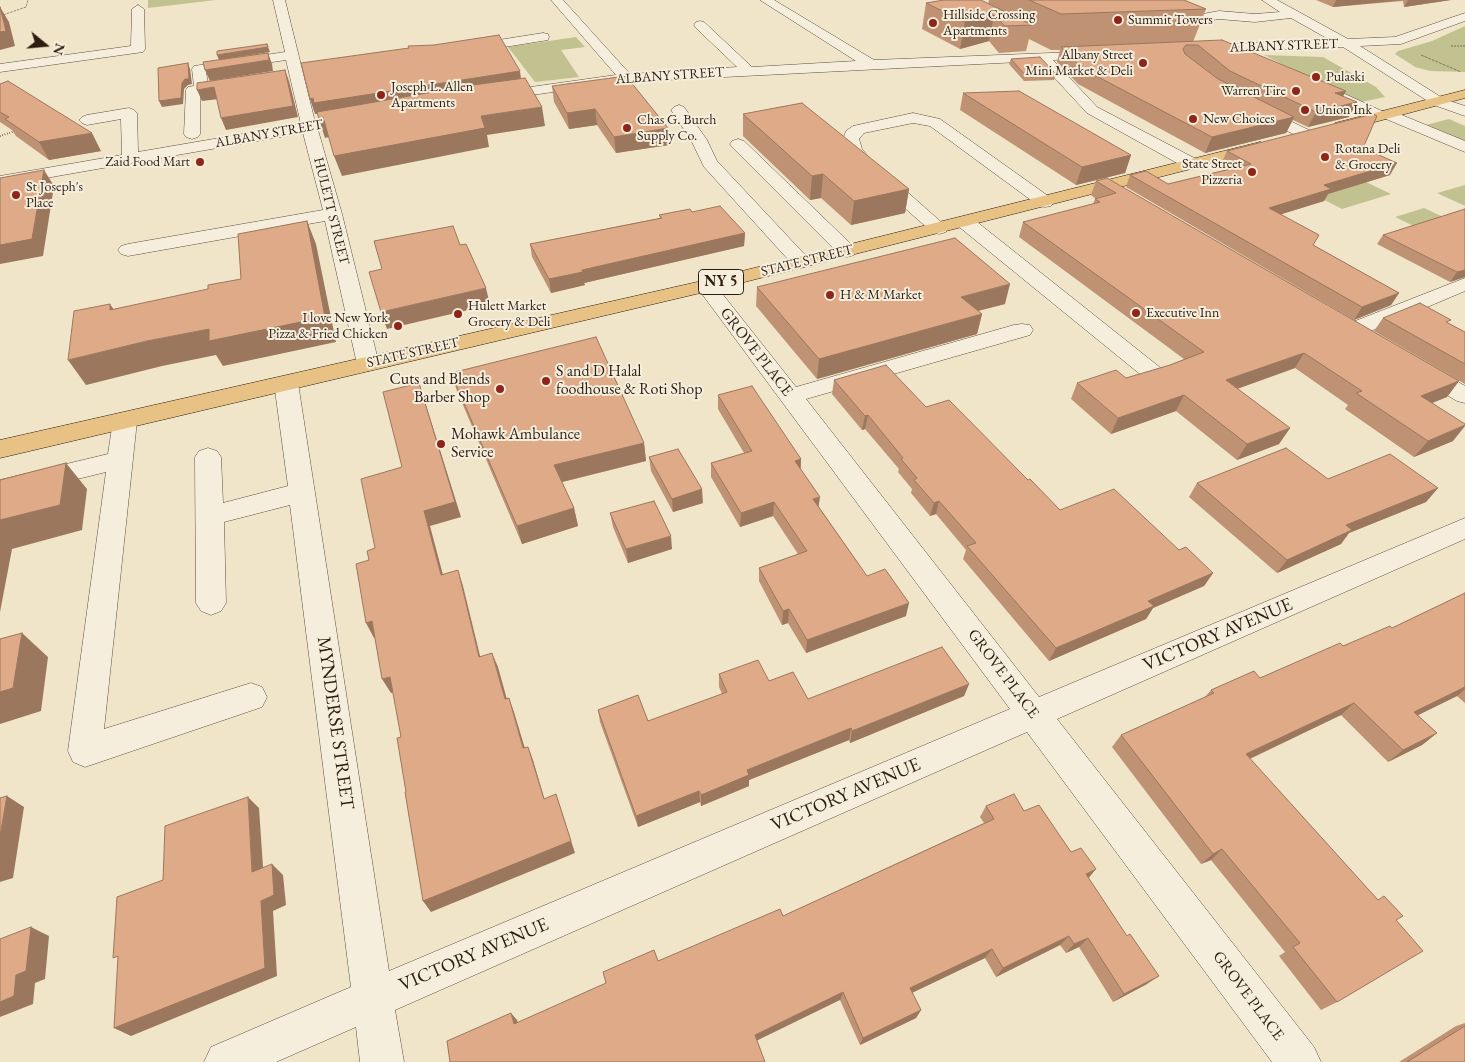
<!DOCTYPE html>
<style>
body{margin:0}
#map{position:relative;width:1465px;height:1062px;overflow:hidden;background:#f0e5c9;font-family:"EB Garamond",serif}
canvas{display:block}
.north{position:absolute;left:20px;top:20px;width:50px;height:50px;-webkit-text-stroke:4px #f5eedc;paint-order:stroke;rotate:107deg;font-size:14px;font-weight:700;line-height:20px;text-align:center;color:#2c1c12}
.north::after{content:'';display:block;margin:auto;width:18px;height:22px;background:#2c1c12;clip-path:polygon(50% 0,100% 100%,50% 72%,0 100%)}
</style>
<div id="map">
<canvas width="1465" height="1062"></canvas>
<div class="north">N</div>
</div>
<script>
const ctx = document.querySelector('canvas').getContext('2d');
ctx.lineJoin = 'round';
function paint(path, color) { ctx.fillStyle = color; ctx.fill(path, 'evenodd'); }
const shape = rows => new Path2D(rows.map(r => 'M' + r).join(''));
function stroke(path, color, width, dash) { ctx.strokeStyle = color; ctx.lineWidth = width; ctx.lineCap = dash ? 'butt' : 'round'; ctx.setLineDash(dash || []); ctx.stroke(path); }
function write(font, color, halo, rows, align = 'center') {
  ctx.font = font + ' "EB Garamond",serif'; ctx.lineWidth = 4; ctx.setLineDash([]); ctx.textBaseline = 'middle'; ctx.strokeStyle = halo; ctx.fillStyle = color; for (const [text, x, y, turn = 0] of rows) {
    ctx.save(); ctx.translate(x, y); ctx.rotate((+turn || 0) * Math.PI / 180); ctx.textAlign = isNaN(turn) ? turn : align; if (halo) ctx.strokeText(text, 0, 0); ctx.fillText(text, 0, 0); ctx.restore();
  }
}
paint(shape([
 [148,0,216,0,148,8],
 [1465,26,1465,72,1430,71,1415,67,1395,54,1398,51,1432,41],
 [576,37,585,47,561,50,579,77,535,82,508,47],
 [1264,55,1323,57,1376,87,1385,97,1362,102,1309,78],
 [1449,119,1465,126,1465,141,1426,125],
 [1312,156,1391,194,1342,209,1264,169],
 [1465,185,1465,206,1437,193],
 [1424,208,1465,227,1465,251,1395,217]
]), '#c2c291');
const minor = shape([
 [273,0,285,0,315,122,357,114,362,116,365,119,362,122,357,124,318,130,342,214,379,364,376,369,368,371,360,369,357,364,325,221,128,256,121,254,118,250,121,246,128,244,323,210,303,133,0,186,0,176,122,155,121,119,87,125,82,123,79,120,82,117,87,115,129,108,134,110,137,113,138,152,301,124,286,60,206,72,208,83,233,79,238,80,240,83,238,86,233,87,200,93,200,134,198,137,192,139,186,137,184,134,186,90,188,87,194,86,192,69,194,66,285,52,273,0],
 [551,0,563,0,630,74,737,67,696,28,694,25,696,22,700,21,704,22,752,67,856,61,760,0,774,0,874,60,1101,51,1103,54,1101,57,1096,58,1053,60,1097,107,1198,160,1200,164,1198,168,1192,169,1186,168,1087,113,1039,61,626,82,495,100,490,99,488,96,490,93,495,92,616,75,551,0],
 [1262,0,1277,0,1348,39,1395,37,1465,13,1465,21,1401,44,1360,46,1444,99,1465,106,1465,116,1434,105,1343,47,1198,52,1196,49,1198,46,1203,45,1330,40,1291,18,1255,22,1219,19,1196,23,1190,19,1192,16,1219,11,1255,14,1280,12,1262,0],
 [138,5,144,9,145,49,143,52,0,72,0,64,131,46,132,9,138,5],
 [543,33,548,34,549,37,548,40,467,53,460,49,467,45,543,33],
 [1323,84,1382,111,1392,111,1465,141,1465,152,1386,119,1375,119,1318,91,1316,88,1318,85,1323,84],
 [679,105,684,107,707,140,717,161,808,258,811,262,808,266,801,268,794,266,704,167,691,140,671,110,674,107,679,105],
 [1257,105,1313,132,1315,135,1313,138,1301,138,1252,113,1249,110,1252,107,1257,105],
 [913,113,940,119,1051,198,1054,202,1051,206,1045,207,1039,206,930,126,913,123,864,133,859,139,862,149,870,159,948,228,946,232,939,234,932,232,858,167,846,149,843,139,846,131,853,126,913,113],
 [738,139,744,141,854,247,857,251,854,255,847,257,840,255,732,147,730,144,732,141,738,139],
 [965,216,972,218,1162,369,1165,374,1162,379,1154,381,1146,379,958,226,956,222,958,218,965,216],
 [1465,278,1465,291,1361,335,1353,336,1345,335,1342,330,1345,325,1465,278],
 [706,280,713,282,796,387,1014,325,1022,324,1030,325,1033,330,1030,335,806,399,1039,697,1465,518,1465,539,1057,719,1314,1047,1321,1062,1272,1062,1027,732,395,1010,404,1062,360,1062,356,1027,276,1062,204,1062,211,1047,351,987,290,505,224,522,226,603,221,611,211,615,201,611,196,603,195,457,199,451,208,448,217,451,221,457,223,503,288,486,274,383,278,378,286,376,294,378,298,383,389,971,1010,709,699,290,696,286,699,282,706,280],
 [1421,363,1429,365,1465,386,1465,403,1457,401,1413,375,1410,370,1413,365,1421,363],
 [125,413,134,415,137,421,104,729,251,683,262,687,267,697,262,707,85,767,73,762,68,751,106,472,0,498,0,480,108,454,113,421,116,415,125,413]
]);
const major = shape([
 [1465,90,1465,98,1341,131,1335,129,1333,126,1335,123,1465,90],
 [1260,142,1266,144,1268,147,1266,150,713,290,0,458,0,440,706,280,1260,142]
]);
stroke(minor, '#5d4e40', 1);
stroke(major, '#2c1c12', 1);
stroke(shape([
 [0,16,26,7,28,0],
 [1451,46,1465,46],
 [1421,55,1461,72]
]), '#2c1c12', 1, [0.5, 1]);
stroke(shape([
 [0,136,15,131]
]), '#2c1c12', 2, [0.5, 2]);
paint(minor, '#f5eedc');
paint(major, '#e8c284');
paint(shape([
 [989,0,1184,0,1206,9,1193,42,1343,96,1349,117,1308,127,1293,120,1286,133,1205,153,1078,84,1057,62,1060,50,1051,50,1029,39,1026,51,999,53,989,41,960,49,922,29,926,3,988,4],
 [1316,0,1451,0,1404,7,1403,1,1333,7],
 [1011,59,1056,74,1054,80,1024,81,1009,64],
 [0,84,101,151,49,160,16,136,12,130,0,122],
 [552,86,669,145,616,153,597,125,569,129,554,102],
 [963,93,1131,155,1125,173,1076,185,960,110],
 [743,114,909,189,905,213,851,225,821,198,810,200,743,136],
 [1363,148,1390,175,1328,194,1324,201,1281,214,1313,245,1399,293,1391,305,1354,320,1126,187,1130,175,1168,184,1233,168,1222,162,1227,151],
 [1096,181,1459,381,1447,397,1432,403,1453,441,1414,457,1345,409,1348,405,1295,368,1237,389,1290,428,1279,444,1237,460,1176,411,1111,434,1071,399,1077,383,1126,378,1170,365,1184,359,1019,237,1023,222,1093,204,1095,199,1096,199,1091,195],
 [1465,209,1465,277,1450,282,1377,244,1383,235],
 [692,212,745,233,744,246,584,283,585,285,551,293,532,257,530,244,660,218,659,215],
 [757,287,1005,304,978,311,982,314,977,334,817,379,756,306],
 [1383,318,1448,323,1465,332,1465,384,1374,331],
 [451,373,644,443,646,461,562,482,574,508,578,526,522,544,457,391],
 [834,380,926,407,1028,480,1060,510,1179,550,1213,573,1204,586,1153,608,1146,619,1049,661,963,559,966,550,936,514,930,516,911,493,912,489,898,472,899,469,865,429,862,430,832,394],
 [718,395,801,459,801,469,819,507,867,576,906,616,806,653,788,623,782,625,759,581,759,568,798,554,773,516,740,527,711,477,711,463,744,453,718,409],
 [649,457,703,503,673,512,651,471],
 [1328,479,1438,488,1426,502,1349,533,1341,544,1277,573,1189,497,1197,483],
 [610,513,672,549,628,563,613,527],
 [1465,593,1465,703,1457,696,1418,715,1437,733,1422,745,1388,762,1341,715,1250,759,1396,920,1337,1002,1321,1010,1279,956,1285,952,1211,860,1201,864,1112,747,1121,735,1205,697,1211,690,1260,678,1392,628],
 [719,674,769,681,808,699,969,684,964,696,850,743,849,740,749,780,749,786,701,806,700,802,638,827,600,722,598,710,648,721,722,694,719,687],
 [986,806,1024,811,1088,878,1147,984,1113,1002,1079,947,1066,953,1060,945,996,977,985,958,912,993,921,1010,916,1018,860,1045,840,1000,450,1062,517,1020,518,1023,658,961,783,916,984,823,980,817],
 [1465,1023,1465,1062,1399,1062,1456,1026]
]), '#bf9274');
paint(shape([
 [1336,0,1403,0,1333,7],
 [1408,0,1451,0,1404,7],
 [0,7,9,22,15,46,0,50],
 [994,15,989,41,960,49,965,22],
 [267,44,270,52,219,60,217,55],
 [268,53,272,64,273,71,210,81,205,70],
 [188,63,190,69,192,84,188,85,184,89,183,104,162,107,159,101,182,83],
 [285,70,289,81,298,117,226,130,221,118],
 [520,71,522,86,325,138,319,119,318,114,315,114,310,99],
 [214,87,219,99,202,101,197,90],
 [1346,91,1338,106,1335,93],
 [1357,102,1349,117,1308,127,1316,112],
 [542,107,545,126,487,135,489,147,342,176,334,156,481,116],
 [595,109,597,125,569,129,567,113],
 [1294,117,1286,133,1205,153,1212,137],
 [668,128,669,145,616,153,614,137],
 [92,133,101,151,49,160,39,142],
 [1131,155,1125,173,1076,185,1082,167],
 [1397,163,1390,175,1328,194,1324,201,1263,220,1269,208,1324,185],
 [44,170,54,186,43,256,0,264,0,245],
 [823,174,821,198,810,200,812,176],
 [909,189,905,213,851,225,854,201],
 [307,221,316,244,336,342,223,366,216,355,162,366,86,385,68,360,147,341,209,329],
 [745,233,744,246,584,283,585,285,551,293,549,279,582,270],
 [1465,270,1465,277,1450,282,1457,272],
 [1010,284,1005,304,957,316,961,297],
 [486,288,490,305,387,329,381,312],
 [1399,293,1391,305,1354,320,1362,307],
 [110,304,126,328,110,310],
 [982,314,977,334,817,379,819,359],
 [1304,353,1295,368,1217,396,1226,380],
 [1459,381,1447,397,1409,412,1421,396],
 [419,383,461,517,430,526,447,590,441,575,424,511],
 [1184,395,1176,411,1111,434,1118,418],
 [868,415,865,429,862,430,865,416],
 [1465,425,1465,426,1453,441,1414,457,1428,441],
 [1290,428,1279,444,1237,460,1247,444],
 [644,443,646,461,558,483,554,465],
 [801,459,800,473,795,461],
 [66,463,87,489,82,530,12,549,0,612,0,520],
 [1438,488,1426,502,1349,533,1341,544,1277,573,1287,560,1346,525],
 [702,489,703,503,673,512,672,499],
 [820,497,818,510,813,499],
 [939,501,936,514,930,516,934,503],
 [774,502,773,516,740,527,741,513],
 [574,508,578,526,522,544,517,526],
 [671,536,672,549,628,563,626,549],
 [458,570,463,586,484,672,479,657],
 [1213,573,1204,586,1153,608,1146,619,1049,661,1056,648,1148,601],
 [909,603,906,616,806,653,807,640],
 [789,609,788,623,782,625,783,611],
 [372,621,380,636,374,638,366,623],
 [22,633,48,657,41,711,0,724,0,692],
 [492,653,498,667,511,714,505,699],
 [390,677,398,691,391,693,382,679],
 [969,684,964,696,850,743,852,731],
 [1465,687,1465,689,1457,696,1400,724,1414,712],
 [509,698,514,712,529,762,523,748],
 [1354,703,1341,715,1234,766,1246,754],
 [851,728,849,740,749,780,749,786,701,806,701,795,747,770],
 [1437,733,1422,745,1388,762,1403,750],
 [528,747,533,760,548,811,544,799],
 [699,791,700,802,638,827,636,816],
 [556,794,575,853,431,912,423,901],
 [7,796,24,807,13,878,0,882,0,836],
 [248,797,259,808,264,882,252,872],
 [1222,849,1211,860,1201,864,1213,854],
 [272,864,283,875,286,905,273,911,277,976,131,1036,114,1028,261,901],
 [1096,869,1087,880,1086,874],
 [31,927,49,936,45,979,35,983,33,1004,0,1017,0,1002,16,975],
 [1069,936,1060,945,996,977,1003,968],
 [1088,938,1079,947,1066,953,1074,944],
 [992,949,985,958,905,996,910,988],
 [1159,976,1147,984,1113,1002,1124,994],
 [843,992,840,1000,754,1042,755,1035],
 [921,1010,916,1018,860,1045,863,1038],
 [511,1013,517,1020,520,1032,514,1024]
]), '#9b775e');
const building = shape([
 [944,0,981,0,1032,25,1005,26,994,15,965,22,926,3,944,0],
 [1029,0,1184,0,1206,9,1061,14,1029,0],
 [0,7,6,31,0,32,0,7],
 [499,35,520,71,314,103,313,98,310,99,301,63,409,48,408,46,434,45,499,35],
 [1222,40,1346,91,1335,93,1357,102,1316,112,1230,71,1198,45,1186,45,1183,49,1185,54,1218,79,1294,117,1212,137,1083,69,1061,47,1222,40],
 [267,44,268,47,217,55,217,51,267,44],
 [268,53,269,60,205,70,203,62,268,53],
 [1040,57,1056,74,1026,76,1011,59,1040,57],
 [188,63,189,79,185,79,182,83,181,98,159,101,158,68,188,63],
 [285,70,293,106,221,118,214,87,197,90,197,83,285,70],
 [626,76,668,128,614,137,595,109,567,113,552,86,626,76],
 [525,78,542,107,481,116,485,128,334,156,323,117,319,119,317,112,473,85,525,78],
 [8,81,92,133,39,142,5,119,9,117,0,112,0,84,8,81],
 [1019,91,1131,155,1082,167,963,93,1019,91],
 [802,103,909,189,854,201,823,174,812,176,743,114,802,103],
 [1373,114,1377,116,1363,148,1397,163,1324,185,1331,189,1269,208,1319,235,1313,245,1399,293,1362,307,1130,175,1146,171,1168,184,1251,164,1227,151,1373,114],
 [44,170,32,239,0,245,0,178,44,170],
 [1107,178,1459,381,1421,396,1465,424,1465,425,1428,441,1356,393,1362,391,1304,353,1226,380,1290,428,1247,444,1184,395,1118,418,1077,383,1116,370,1126,378,1170,365,1204,352,1023,222,1100,202,1095,199,1116,193,1096,181,1107,178],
 [720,206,745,233,582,270,583,272,549,279,530,244,662,218,659,215,690,209,692,212,720,206],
 [1465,209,1465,270,1457,272,1383,235,1465,209],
 [307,221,325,317,209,341,209,329,147,341,68,360,74,311,110,304,110,310,208,289,208,285,241,279,238,234,307,221],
 [453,226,460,245,466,244,486,288,381,312,369,272,382,269,374,241,453,226],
 [955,238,1010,284,961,297,982,314,819,359,757,287,955,238],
 [1420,303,1451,320,1446,322,1465,332,1465,364,1383,318,1420,303],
 [596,337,644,443,554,465,574,508,517,526,451,373,596,337],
 [886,365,926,407,949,400,1028,480,1030,479,1060,510,1114,489,1179,550,1186,547,1213,573,1148,601,1154,606,1056,648,967,546,976,543,939,501,934,503,914,480,917,478,901,459,903,458,868,415,865,416,834,380,886,365],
 [419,383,455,502,424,511,441,575,458,570,479,657,492,653,505,699,509,698,523,748,528,747,544,799,556,794,571,841,423,901,405,792,406,792,397,738,401,737,390,677,382,679,372,621,366,623,356,564,369,560,367,551,375,548,361,479,402,467,383,392,419,383],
 [752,386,801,459,795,461,820,497,813,499,867,576,885,569,909,603,807,640,789,609,783,611,759,568,807,551,774,502,741,513,711,463,752,451,718,395,752,386],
 [1286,448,1328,479,1390,454,1438,488,1346,525,1352,530,1287,560,1197,483,1286,448],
 [678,449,702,489,672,499,649,457,678,449],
 [66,463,60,505,0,520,0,480,66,463],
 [654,501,671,536,626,549,610,513,654,501],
 [1465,593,1465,687,1414,712,1437,733,1403,750,1354,703,1246,754,1378,900,1384,896,1403,916,1396,920,1423,951,1337,1002,1293,947,1300,943,1222,849,1213,854,1121,735,1214,693,1211,690,1254,671,1260,678,1340,643,1343,646,1390,626,1392,628,1465,593],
 [22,633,13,688,0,692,0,639,22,633],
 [942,647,969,684,852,731,851,728,747,770,749,775,701,795,699,791,636,816,598,710,638,695,648,721,727,692,719,674,758,660,769,681,793,672,808,699,942,647],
 [1014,794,1024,811,1039,805,1071,852,1081,848,1096,869,1086,874,1127,936,1130,934,1159,976,1124,994,1088,938,1074,944,1069,936,1003,968,992,949,910,988,921,1010,863,1038,843,992,755,1035,765,1062,450,1062,447,1041,511,1013,514,1024,606,983,603,972,654,950,658,961,780,909,783,916,994,819,986,806,1014,794],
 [7,796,0,836,0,798,7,796],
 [248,797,252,872,272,864,274,895,261,901,265,968,114,1028,118,956,113,958,117,897,163,880,165,826,248,797],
 [31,927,26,971,16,975,14,996,0,1002,0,939,31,927],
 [1465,1026,1465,1062,1407,1062,1465,1026]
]);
paint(building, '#deaa87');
stroke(building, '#9b775e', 1);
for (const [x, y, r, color] of [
 [1118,20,5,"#8f2418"],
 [933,23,5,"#8f2418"],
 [1143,63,5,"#8f2418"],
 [1316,77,5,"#8f2418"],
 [1296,91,5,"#8f2418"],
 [381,95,5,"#8f2418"],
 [1305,110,5,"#8f2418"],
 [1193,119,5,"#8f2418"],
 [627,128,5,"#8f2418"],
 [1325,157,5,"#8f2418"],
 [200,162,5,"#8f2418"],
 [1252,172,5,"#8f2418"],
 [16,195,5,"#8f2418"],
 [830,295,5,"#8f2418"],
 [1136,313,5,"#8f2418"],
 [458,314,5,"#8f2418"],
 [398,326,5,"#8f2418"],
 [546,381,5,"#8f2418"],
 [500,389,5,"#8f2418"],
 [441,444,5,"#8f2418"]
]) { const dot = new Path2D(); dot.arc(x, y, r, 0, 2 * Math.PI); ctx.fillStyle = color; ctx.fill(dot); stroke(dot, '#f5eedc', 2); }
write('14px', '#2c1c12', '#f5eedc', [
 ["Hillside Crossing",943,15],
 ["Apartments",943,31],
 ["Summit Towers",1128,20],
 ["Albany Street",1133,55,"right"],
 ["Mini Market & Deli",1133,71,"right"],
 ["Pulaski",1326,77],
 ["Joseph L. Allen",391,87],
 ["Apartments",391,103],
 ["Warren Tire",1286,91,"right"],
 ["Union Ink",1315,110],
 ["New Choices",1203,119],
 ["Chas G. Burch",637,120],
 ["Supply Co.",637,136],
 ["Rotana Deli",1335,149],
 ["& Grocery",1335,165],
 ["Zaid Food Mart",190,162,"right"],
 ["State Street",1242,164,"right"],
 ["Pizzeria",1242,180,"right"],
 ["St Joseph's",26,187],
 ["Place",26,203],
 ["H & M Market",840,295],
 ["Hulett Market",468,306],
 ["Grocery & Deli",468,322],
 ["Executive Inn",1146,313],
 ["I love New York",388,318,"right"],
 ["Pizza & Fried Chicken",388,334,"right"]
], 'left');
write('14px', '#2c1c12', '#f5eedc', [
 ["ALBANY STREET",1284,46,-2],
 ["ALBANY STREET",670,76,-4],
 ["ALBANY STREET",269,134,-10],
 ["HULETT STREET",331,211,76],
 ["STATE STREET",807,261,-14],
 ["STATE STREET",413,353,-13]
]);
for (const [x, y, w] of [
 [721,282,45]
]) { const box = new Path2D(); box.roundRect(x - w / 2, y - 12.5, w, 25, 4); ctx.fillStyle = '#f5eedc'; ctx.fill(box); stroke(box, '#2c1c12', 1); }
write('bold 15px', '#2c1c12', null, [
 ["NY 5",721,282]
]);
write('16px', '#2c1c12', '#f5eedc', [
 ["GROVE PLACE",756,352,52],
 ["GROVE PLACE",1003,674,53],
 ["GROVE PLACE",1248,996,53]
]);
write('16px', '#2c1c12', '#f5eedc', [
 ["S and D Halal",556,372],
 ["foodhouse & Roti Shop",556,390],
 ["Cuts and Blends",490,380,"right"],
 ["Barber Shop",490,398,"right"],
 ["Mohawk Ambulance",451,435],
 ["Service",451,453]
], 'left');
write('19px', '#2c1c12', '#f5eedc', [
 ["VICTORY AVENUE",1218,635,-23],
 ["MYNDERSE STREET",335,723,82],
 ["VICTORY AVENUE",846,795,-23],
 ["VICTORY AVENUE",474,955,-23]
]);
</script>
